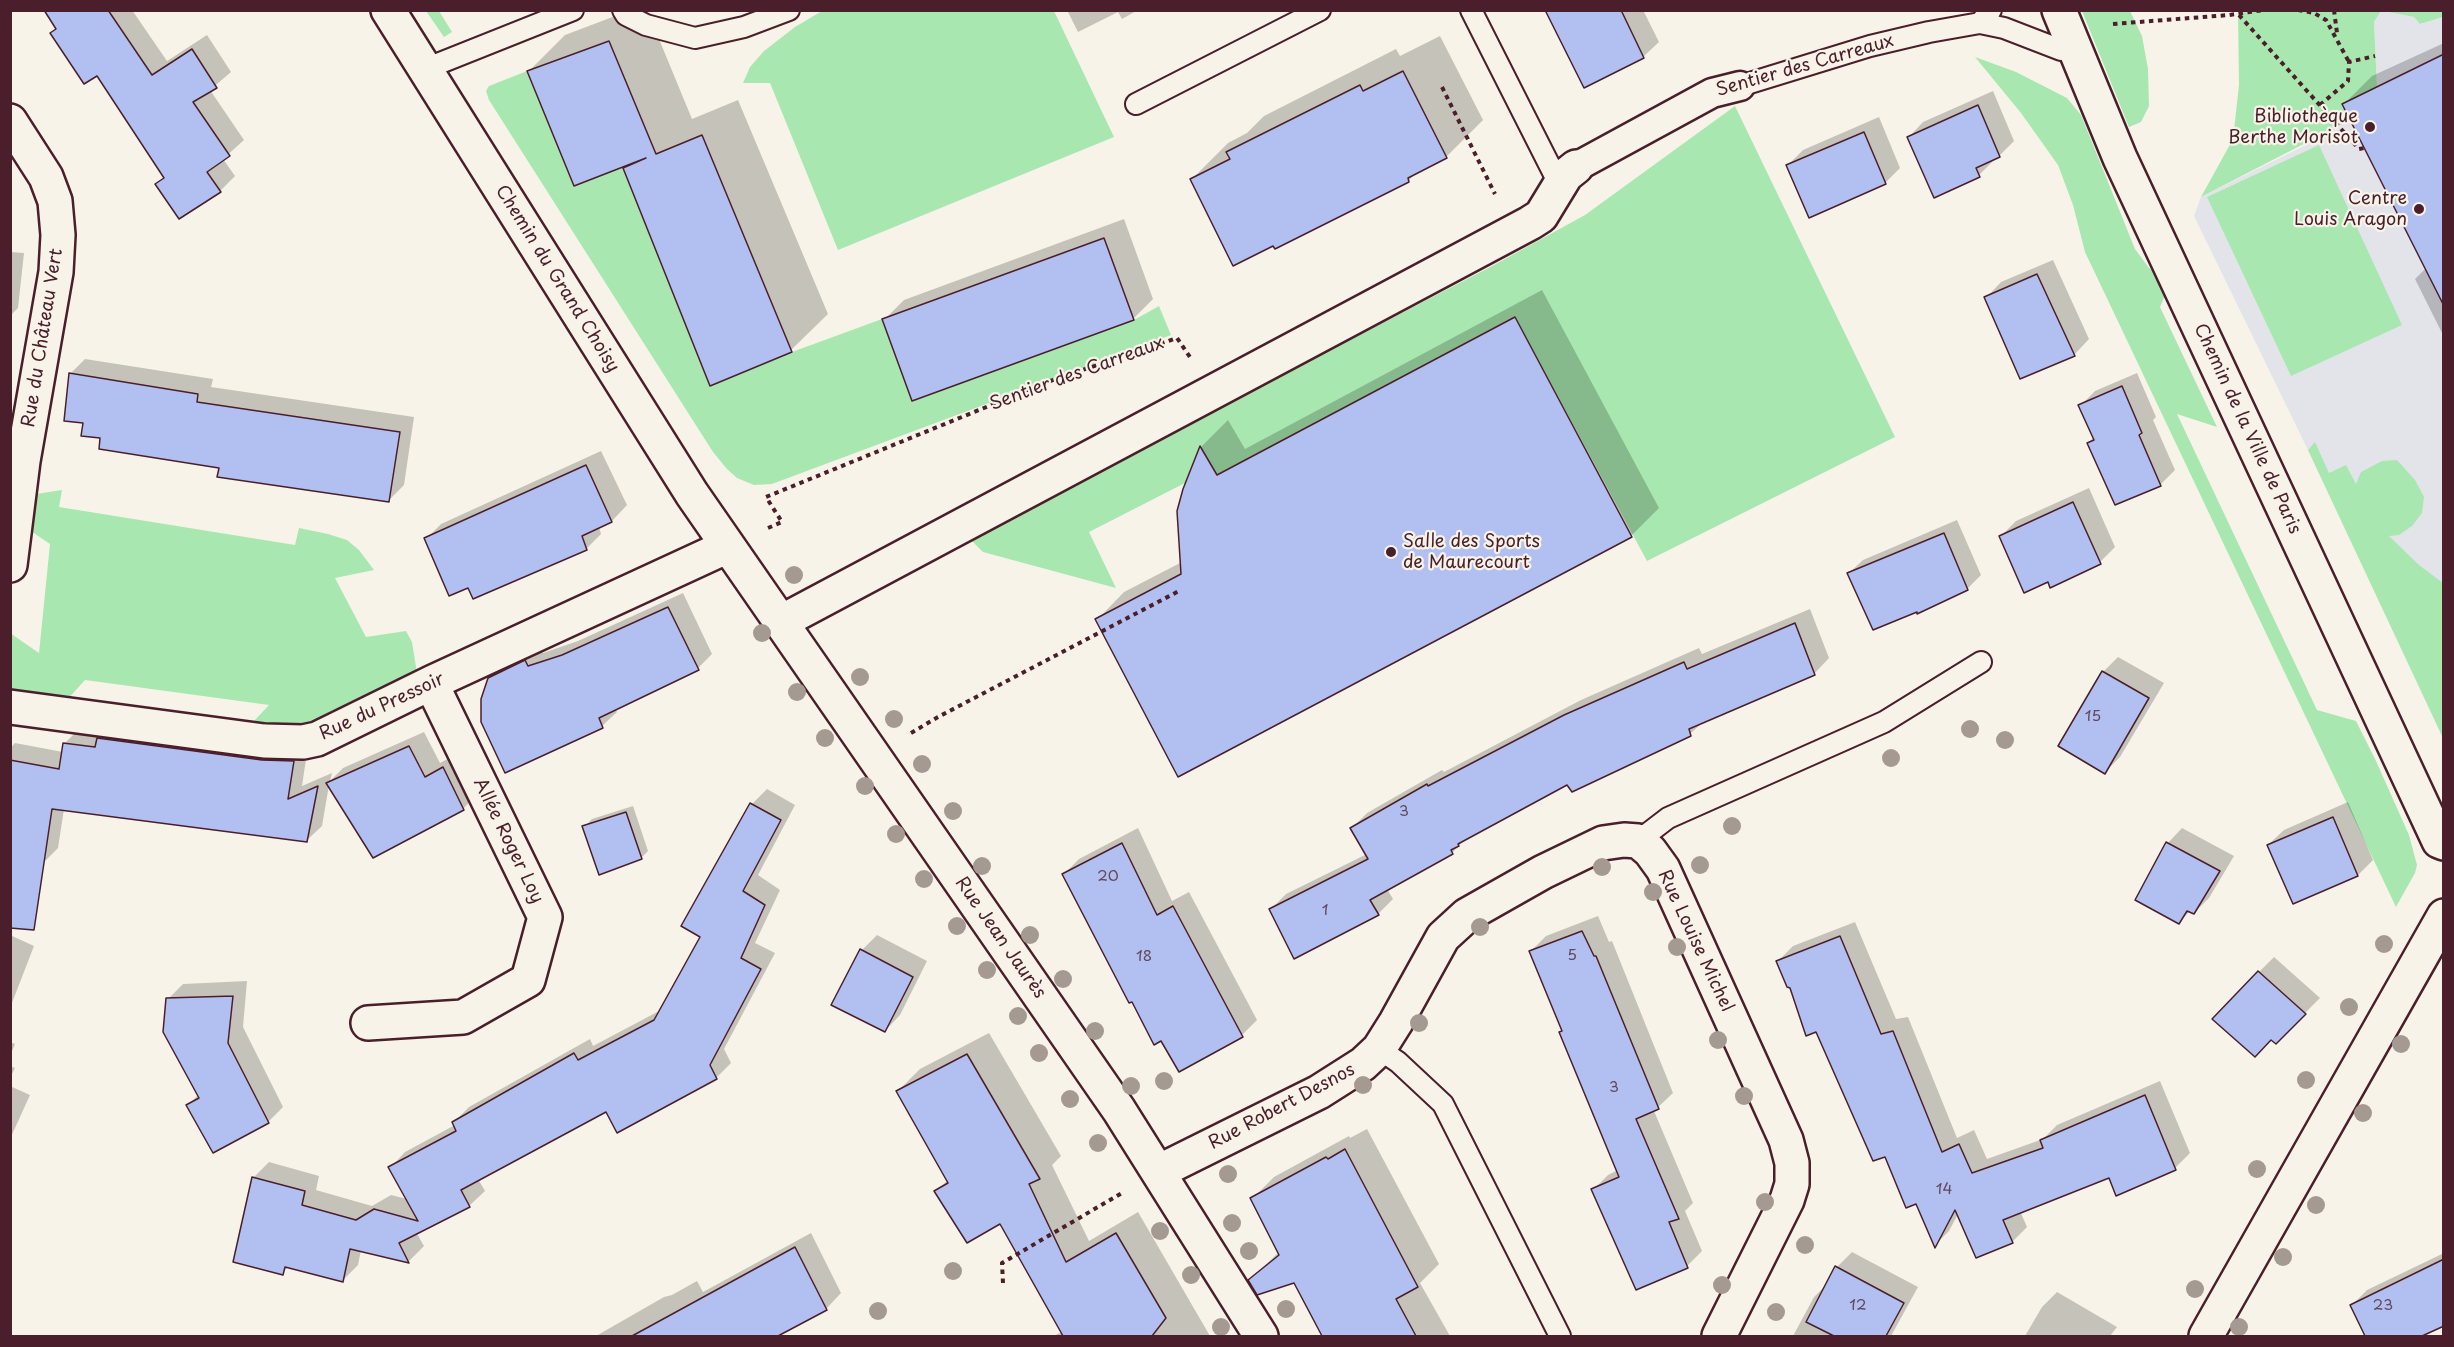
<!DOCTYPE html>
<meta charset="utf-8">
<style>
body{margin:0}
#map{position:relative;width:2454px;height:1347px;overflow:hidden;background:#f7f3e8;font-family:"Playpen Sans",sans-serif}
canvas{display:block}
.frame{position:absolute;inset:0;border:12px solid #4a1f2b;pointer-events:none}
</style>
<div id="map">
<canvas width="2454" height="1347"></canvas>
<div class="frame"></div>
</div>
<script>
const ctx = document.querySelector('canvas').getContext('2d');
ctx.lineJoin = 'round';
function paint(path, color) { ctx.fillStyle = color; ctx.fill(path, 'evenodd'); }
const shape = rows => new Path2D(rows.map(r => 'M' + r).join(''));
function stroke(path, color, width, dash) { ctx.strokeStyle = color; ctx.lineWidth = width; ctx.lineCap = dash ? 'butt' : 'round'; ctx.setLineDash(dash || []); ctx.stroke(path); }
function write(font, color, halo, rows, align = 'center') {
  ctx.font = font + ' "Playpen Sans",sans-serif'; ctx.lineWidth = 4.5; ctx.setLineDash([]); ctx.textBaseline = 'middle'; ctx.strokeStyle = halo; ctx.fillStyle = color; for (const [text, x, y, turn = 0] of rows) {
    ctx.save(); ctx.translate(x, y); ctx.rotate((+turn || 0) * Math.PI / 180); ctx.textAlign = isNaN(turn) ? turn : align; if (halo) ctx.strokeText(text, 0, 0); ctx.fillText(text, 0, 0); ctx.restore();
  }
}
paint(shape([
 [2381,11,2414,17,2421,24,2443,17,2443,738,2308,450,2194,216,2201,197,2316,140,2377,87,2374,22]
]), '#e2e4ea');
paint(shape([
 [426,11,439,11,452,32,444,37],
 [822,11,1054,11,1114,137,838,250,770,83,743,83,750,67,764,51,795,27],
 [2082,11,2130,11,2142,36,2148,69,2149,106,2141,122,2129,127],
 [2238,11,2381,11,2374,22,2377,87,2350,120,2201,197,2233,139,2239,85],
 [2383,11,2443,11,2443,17,2420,24,2414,17],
 [1975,57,2016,72,2067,98,2081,115,2135,249,2149,268,2163,276,2168,288,2160,307,2217,427,2177,414,2317,710,2356,721,2376,761,2409,835,2417,865,2415,873,2396,907,2085,252,2073,205,2058,165,2021,113],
 [527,71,574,186,623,167,710,385,792,352,882,319,912,401,1134,320,1159,306,1171,335,772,484,754,485,737,478,727,469,713,452,489,100,486,91,489,86],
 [1735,106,1895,437,1647,561,1515,317,1217,475,1205,454,1185,483,1089,532,1116,588,983,552,969,538,1494,265,1585,215],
 [2319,145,2402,325,2291,376,2207,197],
 [2315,442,2329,473,2346,465,2356,484,2361,472,2382,461,2397,460,2415,480,2424,497,2422,513,2412,526,2399,535,2389,536,2419,565,2443,583,2443,738,2308,450],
 [62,490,59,507,295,545,299,528,328,534,347,540,359,550,374,570,335,578,366,637,406,631,412,642,417,673,389,704,381,687,322,716,329,734,238,738,269,705,85,680,55,713,11,699,10,633,39,653,50,544,16,521,30,495]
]), '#a8e8b0');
paint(shape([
 [45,10,132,10,167,61,207,35,231,72,210,90,244,140,223,159,235,176,220,191,157,184,165,177,97,74],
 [631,10,647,10,692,119,738,100,828,314,791,350,625,168,630,163,529,71,565,35],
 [1067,10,1138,10,1122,19,1118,12,1078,32],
 [1548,10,1643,10,1659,42,1643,57],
 [1440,36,1483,120,1446,157,1418,171,1408,181,1191,180,1228,143,1247,133,1264,116,1396,49,1400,56],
 [2444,43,2444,337,2415,279,2426,268,2344,104,2372,76],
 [1993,91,2014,141,1999,156,1993,158,1994,160,1979,175,1909,137,1923,122],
 [1879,117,1900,168,1885,183,1788,165,1803,150],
 [1124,219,1153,299,1133,319,884,320,904,300],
 [10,252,24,253,18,308,10,316],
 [2053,260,2089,339,2074,355,1986,298,2001,282],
 [1542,290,1659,508,1631,536,1179,775,1097,620,1124,592,1182,562,1184,490,1202,446,1228,420,1245,449],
 [85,359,213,379,211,387,414,417,404,485,389,500,221,467,102,437,70,374],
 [2137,373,2156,417,2153,420,2175,470,2160,485,2088,443,2094,437,2080,406,2095,391],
 [601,451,627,505,612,521,599,527,601,534,586,549,469,586,426,539,441,524],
 [2089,488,2115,547,2100,562,2051,586,2049,580,2001,536,2016,521],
 [1957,520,1981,575,1967,589,1849,573,1863,560],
 [683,593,712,654,698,668,615,708,617,712,602,726,489,678,504,663,540,647,543,653,578,641],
 [1810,609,1829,658,1814,674,1703,722,1690,734,1567,783,1467,837,1452,853,1387,889,1393,899,1378,914,1271,909,1286,894,1367,854,1352,828,1367,813,1442,770,1444,772,1581,700,1699,648,1702,654],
 [2118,657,2164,683,2120,757,2105,772,2103,672],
 [79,729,308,746,302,786,332,773,330,781,343,768,424,732,440,763,459,753,478,793,463,809,329,785,322,826,306,841,64,809,58,848,43,863,10,857,10,748,15,743,63,752,64,744],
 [767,789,795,805,758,875,780,890,755,943,775,953,724,1049,731,1063,716,1078,607,1109,478,1179,485,1191,469,1206,416,1232,424,1246,409,1261,361,1250,358,1265,343,1280,289,1266,282,1273,235,1261,254,1177,269,1162,319,1176,316,1190,372,1206,391,1195,407,1199,390,1168,405,1152,455,1125,454,1122,469,1107,590,1039,593,1046,661,1010,702,936,752,804],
 [2348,802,2373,860,2358,875,2294,902,2268,845,2284,830],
 [633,806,648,851,641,858,584,827,592,819],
 [1138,828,1172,901,1189,892,1257,1020,1242,1035,1064,874,1079,859],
 [2182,828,2234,856,2209,898,2194,913,2190,911,2179,922,2168,843],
 [1598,916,1609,942,1612,941,1673,1093,1654,1111,1693,1203,1685,1211,1702,1251,1687,1266,1593,1190,1608,1175,1618,1170,1561,1032,1563,1029,1531,951,1546,936],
 [1855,922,1896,1019,1908,1017,1957,1138,1974,1130,1987,1159,2043,1139,2057,1125,2160,1081,2190,1153,2175,1168,2110,1176,2020,1211,2027,1227,2012,1242,1958,1214,1949,1231,1935,1245,1917,1202,1885,1155,1778,961,1793,946],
 [10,935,34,946,10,1008],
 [877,935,927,961,900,1015,885,1031,862,950],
 [2274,957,2320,998,2276,1042,2259,972],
 [247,981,243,1027,283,1107,268,1122,188,1105,199,1094,168,999,183,984],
 [989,1033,1061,1156,1052,1165,1089,1241,1138,1212,1210,1336,1053,1336,1062,1332,1001,1222,936,1191,948,1180,898,1091,920,1069],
 [10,1042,15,1044,10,1056],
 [10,1066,15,1068,10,1078],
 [10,1086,30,1095,10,1139],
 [1367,1129,1439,1264,1420,1283,1450,1336,1349,1336,1344,1326,1323,1336,1294,1281,1250,1280,1279,1252,1252,1199,1274,1177,1349,1136,1350,1138],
 [811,1233,841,1293,826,1309,774,1336,596,1336,664,1297,672,1295,697,1281,703,1292],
 [1852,1252,1918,1287,1891,1336,1793,1336,1814,1297,1828,1283,1837,1267],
 [2444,1253,2444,1319,2433,1329,2418,1336,2366,1336,2352,1305,2367,1290],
 [2057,1292,2117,1327,2110,1336,2025,1336,2042,1307]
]), '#0003');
const building = shape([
 [44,10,108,10,152,75,192,49,217,88,193,102,230,156,207,172,221,192,179,219,155,184,164,178,97,76,84,84,50,33,56,29,44,10],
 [1545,10,1621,10,1644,58,1584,88,1545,10],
 [609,41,656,154,702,135,792,352,710,386,623,168,646,158,574,186,527,71,609,41],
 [2444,54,2444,306,2342,104,2444,54],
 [1403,71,1447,158,1408,178,1409,182,1275,249,1273,246,1233,266,1190,179,1230,159,1226,152,1360,85,1363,91,1403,71],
 [1978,105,2000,157,1976,168,1980,177,1934,198,1907,137,1978,105],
 [1864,132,1886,184,1809,218,1786,165,1864,132],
 [1104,238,1134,320,912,401,882,319,1104,238],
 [2037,274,2075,356,2020,379,1984,297,2037,274],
 [1515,317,1632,537,1178,777,1095,619,1181,574,1177,511,1183,489,1200,446,1217,475,1515,317],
 [69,373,198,394,197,402,400,432,389,502,217,477,219,468,99,449,100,438,81,436,83,423,64,421,69,373],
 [2122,386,2142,433,2139,435,2161,486,2115,505,2087,443,2094,440,2078,405,2122,386],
 [586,465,612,522,582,536,587,550,473,599,468,588,449,596,424,538,586,465],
 [2073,502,2101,564,2050,588,2048,582,2024,593,1999,536,2073,502],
 [1944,533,1968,590,1917,614,1917,612,1873,630,1847,573,1944,533],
 [668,607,699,670,599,718,603,728,505,773,481,722,481,699,488,678,525,660,528,666,562,655,668,607],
 [1795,623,1815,675,1689,729,1691,736,1572,792,1567,785,1458,844,1459,846,1451,850,1453,854,1370,900,1379,915,1294,959,1269,909,1368,859,1350,828,1427,784,1428,786,1564,715,1684,662,1687,669,1795,623],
 [2102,671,2149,698,2105,774,2058,746,2102,671],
 [97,738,262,760,294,761,288,799,318,786,307,842,52,809,34,930,10,928,10,760,59,769,63,743,95,747,97,738],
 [409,746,425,777,443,767,464,810,373,858,326,783,409,746],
 [750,803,781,820,743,891,765,905,741,958,761,969,710,1065,717,1079,617,1133,606,1112,461,1190,470,1207,399,1243,409,1263,350,1249,343,1282,285,1267,283,1275,233,1262,252,1177,305,1191,302,1205,356,1220,374,1209,418,1221,388,1167,456,1131,452,1122,574,1053,578,1060,654,1020,700,937,681,926,750,803],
 [626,812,642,859,599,875,582,826,626,812],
 [2333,817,2358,876,2293,904,2267,845,2333,817],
 [2166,842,2220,871,2194,914,2187,911,2179,924,2135,900,2166,842],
 [1122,843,1157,915,1173,906,1243,1037,1179,1072,1161,1041,1154,1045,1132,1002,1129,1003,1062,874,1122,843],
 [1582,931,1594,956,1596,956,1659,1109,1636,1119,1679,1219,1669,1222,1688,1268,1636,1290,1591,1189,1619,1177,1559,1032,1562,1031,1529,951,1582,931],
 [1840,936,1881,1034,1893,1031,1942,1152,1959,1144,1972,1173,2043,1148,2040,1140,2145,1095,2176,1170,2116,1196,2109,1178,2003,1220,2013,1243,1976,1258,1955,1210,1935,1248,1916,1204,1906,1208,1885,1157,1873,1161,1816,1032,1806,1036,1790,988,1787,987,1776,961,1840,936],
 [860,949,913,977,885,1032,831,1005,860,949],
 [2258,971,2306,1014,2276,1044,2271,1040,2255,1057,2212,1019,2258,971],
 [233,996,228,1043,269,1123,213,1153,186,1105,199,1098,163,1032,166,998,233,996],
 [967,1054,1040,1179,1029,1184,1066,1262,1116,1233,1166,1318,1152,1336,1063,1336,1000,1224,967,1243,934,1191,948,1183,896,1091,967,1054],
 [1345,1149,1418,1287,1396,1299,1416,1336,1322,1336,1294,1283,1257,1295,1248,1280,1279,1255,1250,1198,1326,1157,1328,1159,1345,1149],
 [795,1247,827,1310,778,1336,632,1336,795,1247],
 [2444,1259,2444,1326,2422,1336,2365,1336,2350,1305,2444,1259],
 [1835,1266,1904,1303,1886,1336,1834,1336,1806,1322,1835,1266]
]);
paint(building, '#b1c0f0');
stroke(building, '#4a1f2b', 1.5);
const service = shape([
 [623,10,626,15,646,25,695,38,744,27,789,10],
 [1471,10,1555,176,1557,189],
 [1991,10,1980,23,2004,28,2061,50,2074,46],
 [425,69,573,10],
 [1740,86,1870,46,1929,32,1980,23],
 [1136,104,1320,10],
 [1638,841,1668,818,1884,722,1981,662],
 [1379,1049,1398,1062,1443,1104,1560,1336]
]);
const pedestrian = shape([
 [1576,167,1712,93,1740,86]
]);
const minor = shape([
 [388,10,692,494,1119,1110,1261,1336],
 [2059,10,2120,158,2439,841,2444,843],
 [10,121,46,177,55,201,58,235,56,272,23,461,10,565],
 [781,622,1530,223,1541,216,1566,175,1576,167],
 [10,707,264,741,303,742,317,739,431,683,728,546],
 [368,1023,463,1017,528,980,545,917,431,683],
 [1158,1172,1319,1092,1363,1064,1379,1049,1396,1022,1443,937,1467,915,1543,872,1603,843,1624,840,1638,841,1650,851,1663,869,1786,1140,1792,1163,1792,1184,1787,1200,1719,1336]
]);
const secondary = shape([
 [2206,1336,2444,916]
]);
stroke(service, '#4a1f2b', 24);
stroke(pedestrian, '#4a1f2b', 33);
stroke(minor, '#4a1f2b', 38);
stroke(secondary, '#4a1f2b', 38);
stroke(shape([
 [2298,10,2314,13,2326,20,2349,62],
 [2334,10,2337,33],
 [2239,15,2359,149,2364,148],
 [2113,24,2229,15,2264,10],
 [1442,87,1495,194],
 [2320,105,2348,81,2349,62,2375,56],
 [768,528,782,522,766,497,1050,381,1177,338,1190,357],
 [911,733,938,717,1179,591],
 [1003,1283,1002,1263,1122,1193]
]), '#4a1f2b', 4, [4.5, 4.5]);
stroke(service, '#f7f3e8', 20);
stroke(pedestrian, '#f7f3e8', 28);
stroke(minor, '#f7f3e8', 33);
stroke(secondary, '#f7f3e8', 33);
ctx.fillStyle = '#a59a92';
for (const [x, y] of [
 [794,575],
 [762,633],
 [860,677],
 [797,692],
 [894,719],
 [1970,729],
 [825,738],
 [2005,740],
 [1891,758],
 [922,764],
 [865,786],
 [953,811],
 [1732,826],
 [896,834],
 [1700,865],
 [982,866],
 [1602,867],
 [924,879],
 [1653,892],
 [957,926],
 [1480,927],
 [1030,935],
 [2384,944],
 [1677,947],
 [987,970],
 [1063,979],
 [2349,1007],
 [1018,1016],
 [1419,1023],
 [1095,1031],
 [1718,1040],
 [2401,1044],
 [1039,1053],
 [2306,1080],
 [1164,1081],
 [1363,1085],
 [1131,1086],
 [1744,1096],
 [1070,1099],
 [2363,1113],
 [1098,1143],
 [2257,1169],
 [1228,1174],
 [1765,1202],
 [2316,1205],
 [1232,1223],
 [1160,1231],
 [1805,1245],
 [1249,1251],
 [2283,1257],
 [953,1271],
 [1191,1275],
 [1722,1285],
 [2195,1289],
 [1286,1309],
 [878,1311],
 [1776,1312],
 [1221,1327],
 [2239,1327]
]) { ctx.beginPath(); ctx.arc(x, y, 9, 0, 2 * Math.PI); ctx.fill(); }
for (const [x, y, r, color] of [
 [2370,127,6,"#4a1f2b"],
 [2419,209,6,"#4a1f2b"],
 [1391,552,6,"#4a1f2b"]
]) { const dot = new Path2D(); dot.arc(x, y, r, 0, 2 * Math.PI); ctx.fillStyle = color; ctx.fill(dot); stroke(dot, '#f7f3e8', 2); }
write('15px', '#64475c', null, [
 ["15",2093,717],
 ["3",1404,812],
 ["20",1108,877],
 ["1",1325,911],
 ["5",1572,956],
 ["18",1144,957],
 ["3",1614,1088],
 ["14",1944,1190],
 ["12",1858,1306],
 ["23",2383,1306]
]);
write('18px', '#4a1f2b', '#f7f3e8', [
 ["Sentier des Carreaux",1805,66,-16],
 ["Chemin du Grand Choisy",557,279,58],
 ["Rue du Château Vert",43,338,-81],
 ["Sentier des Carreaux",1077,374,-20],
 ["Chemin de la Ville de Paris",2247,429,65],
 ["Rue du Pressoir",382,707,-25],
 ["Allée Roger Loy",508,841,64],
 ["Rue Jean Jaurès",1000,938,55],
 ["Rue Louise Michel",1695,941,65],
 ["Rue Robert Desnos",1282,1107,-28]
]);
write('18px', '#4a1f2b', '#f7f3e8', [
 ["Bibliothèque",2358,117],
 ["Berthe Morisot",2358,138],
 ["Centre",2407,199],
 ["Louis Aragon",2407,220],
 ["Salle des Sports",1403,542,"left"],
 ["de Maurecourt",1403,563,"left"]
], 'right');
</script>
